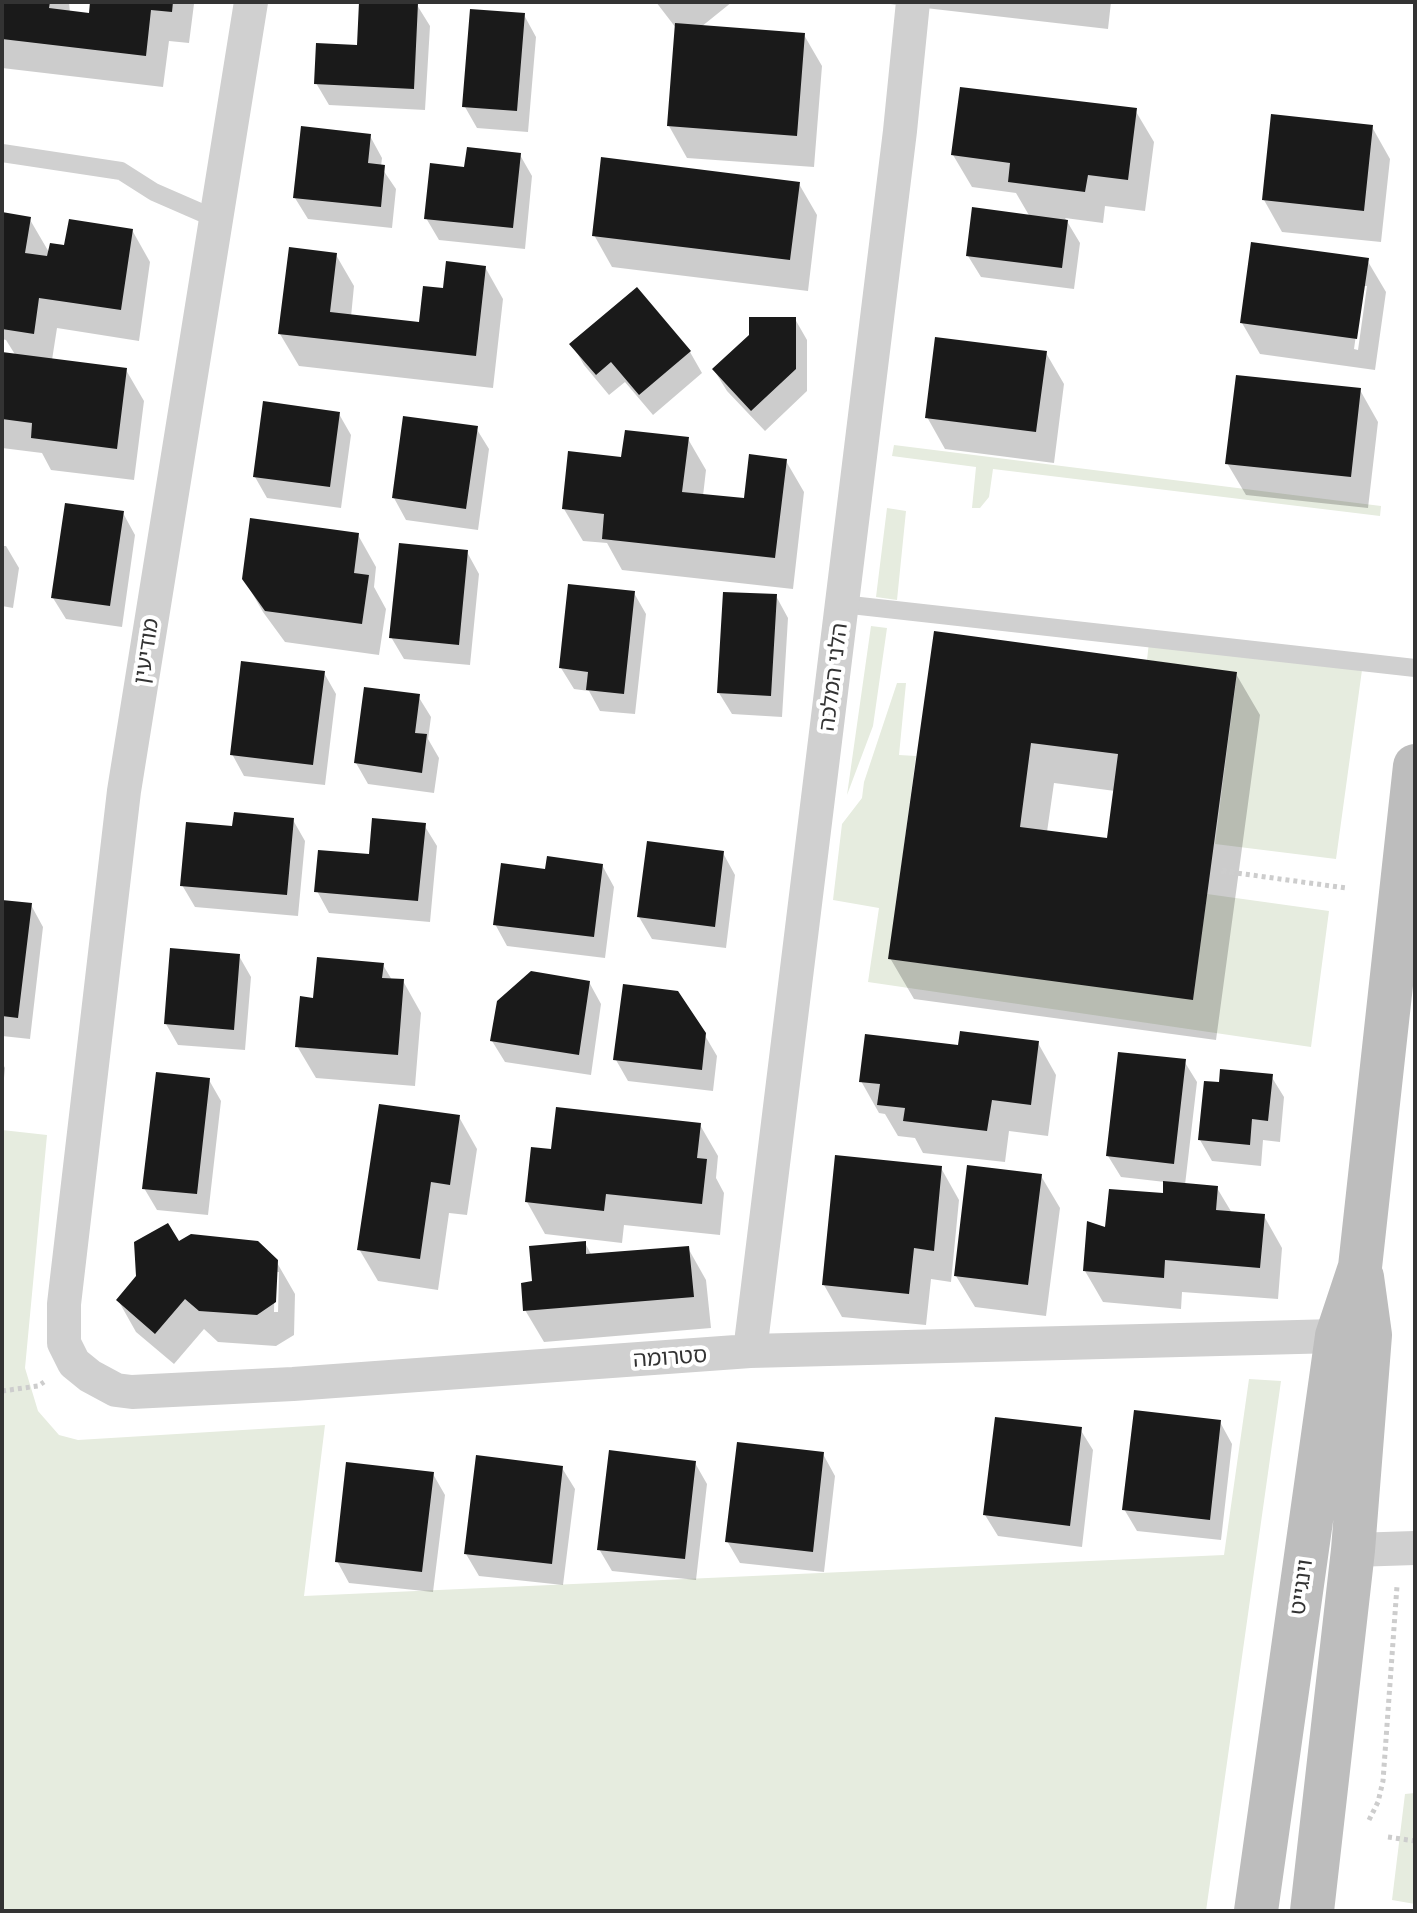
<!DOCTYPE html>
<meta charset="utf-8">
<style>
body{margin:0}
#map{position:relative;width:1417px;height:1913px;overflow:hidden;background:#fff;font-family:Ubuntu,sans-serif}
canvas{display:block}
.frame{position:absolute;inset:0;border:4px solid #333;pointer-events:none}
</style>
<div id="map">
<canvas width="1417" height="1913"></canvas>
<div class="frame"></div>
</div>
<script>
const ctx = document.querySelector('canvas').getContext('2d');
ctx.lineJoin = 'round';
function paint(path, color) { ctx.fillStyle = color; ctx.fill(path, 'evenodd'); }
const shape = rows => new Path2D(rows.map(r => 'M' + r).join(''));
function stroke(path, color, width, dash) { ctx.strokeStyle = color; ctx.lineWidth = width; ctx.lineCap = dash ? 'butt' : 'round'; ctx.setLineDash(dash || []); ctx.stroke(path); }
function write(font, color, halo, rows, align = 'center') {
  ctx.font = font + ' Ubuntu,"Noto Sans Hebrew",sans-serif'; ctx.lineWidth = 8; ctx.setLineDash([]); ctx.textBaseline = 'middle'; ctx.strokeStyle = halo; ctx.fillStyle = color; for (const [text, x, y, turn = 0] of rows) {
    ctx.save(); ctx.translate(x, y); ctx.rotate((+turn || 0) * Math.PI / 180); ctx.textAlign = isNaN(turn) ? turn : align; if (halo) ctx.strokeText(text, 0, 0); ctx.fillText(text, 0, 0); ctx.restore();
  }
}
paint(shape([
 [894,445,1381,506,1380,516,993,469,989,497,980,508,972,508,976,467,892,456],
 [887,508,906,511,897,600,876,597],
 [871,626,887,628,873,726,847,795],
 [1149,642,1362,670,1336,859,1215,844,1237,673,1147,660],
 [897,683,906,683,899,755,916,756,889,959,1193,999,1207,894,1329,911,1311,1047,868,982,879,908,833,900,842,824,862,798,864,782],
 [2,1130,47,1135,25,1368,38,1411,59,1435,78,1440,325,1425,304,1596,1224,1555,1249,1379,1281,1381,1206,1911,2,1911],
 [1415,1793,1415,1904,1392,1900,1405,1794]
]), '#e6ecdf');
paint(shape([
 [2,2,69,2,70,13,90,15,92,2,192,2,194,4,189,43,169,41,163,87,2,68],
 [361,2,417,5,430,26,425,110,329,105,316,83,359,47],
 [656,2,732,2,701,27,804,35,822,66,814,167,687,158,669,126,676,28],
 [873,2,1111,2,1108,29],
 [524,15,536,37,528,132,477,128,465,107],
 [1135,110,1154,142,1145,211,1105,206,1103,223,1065,218,1080,243,1074,289,981,277,968,256,1030,217,1016,193,972,187,953,155],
 [1372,127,1390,159,1381,242,1282,232,1264,200],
 [370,136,382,158,381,167,396,189,392,228,308,219,295,198],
 [520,155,532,176,525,249,439,240,426,218],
 [799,184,817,215,808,291,612,267,594,235],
 [2,214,29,218,50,254,66,247,132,230,150,262,139,341,57,328,52,360,126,370,144,401,134,480,51,470,42,453,2,448,2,354,16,356,6,340,2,339],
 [336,255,354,286,351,317,421,325,485,267,503,299,493,388,299,366,280,334],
 [1367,260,1386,292,1375,370,1260,354,1242,323],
 [1363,286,1367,286,1358,350,1354,349],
 [795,319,807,340,807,391,765,431,727,391,714,370],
 [572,344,690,352,702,373,653,415,625,382,609,395,584,365],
 [1046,353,1064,384,1054,463,945,449,927,417],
 [1360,390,1378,422,1368,508,1246,495,1227,463],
 [339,414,351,435,341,508,267,498,255,477],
 [476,428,489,449,478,530,406,520,394,498],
 [688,439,706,470,703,496,746,501,786,461,804,492,793,589,622,570,607,543,583,541,564,509,623,460],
 [123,513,135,535,122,627,66,619,53,598],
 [358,535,376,567,374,587,386,609,379,655,285,642,263,612,244,579],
 [2,546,6,546,19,568,13,608,2,606],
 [467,552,479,574,470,665,404,659,391,637],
 [634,593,646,614,635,714,600,711,589,691,574,689,561,668],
 [776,596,788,618,782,717,732,714,719,693],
 [935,634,1236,674,1260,715,1216,1040,914,999,890,958],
 [1054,783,1115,791,1109,840,1047,832],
 [324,673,336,694,325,785,244,776,232,754],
 [418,696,431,717,428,739,439,758,434,793,368,784,356,763],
 [293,820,305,841,298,916,195,907,182,885,234,828],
 [424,825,437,846,430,922,329,913,317,891],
 [723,853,735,875,726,948,652,939,639,917],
 [602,865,614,887,605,958,507,946,495,924,547,871],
 [2,902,31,905,43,927,30,1039,2,1036],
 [239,956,251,977,245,1050,178,1045,166,1024],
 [383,965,392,980,403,981,421,1013,415,1086,316,1078,297,1046,315,1000],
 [589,982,601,1004,591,1075,505,1062,492,1041],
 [704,1034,717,1056,713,1091,628,1081,616,1060],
 [1038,1043,1056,1075,1048,1136,1009,1131,1005,1162,923,1153,915,1138,898,1136,885,1114,879,1113,861,1081,960,1048],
 [1184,1061,1197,1082,1185,1185,1217,1188,1232,1213,1264,1216,1282,1248,1278,1299,1182,1292,1181,1309,1103,1302,1085,1271,1107,1230,1164,1195,1165,1182,1121,1177,1108,1156],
 [2,1062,5,1068,2,1098],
 [1271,1076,1284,1097,1280,1142,1263,1140,1261,1166,1212,1161,1200,1140,1221,1084],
 [209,1080,221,1101,208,1215,157,1210,144,1188],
 [459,1117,477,1149,467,1215,449,1213,438,1290,378,1281,359,1249],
 [700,1125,718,1156,716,1178,724,1193,720,1235,624,1225,622,1243,545,1234,527,1202],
 [941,1168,959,1200,951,1282,931,1279,926,1325,842,1317,824,1285],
 [1041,1176,1060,1208,1046,1316,975,1307,956,1276],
 [585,1243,592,1256,688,1248,706,1280,711,1328,544,1342,525,1310],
 [178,1244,276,1261,295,1294,294,1335,276,1346,218,1342,204,1329,174,1364,136,1332,118,1300],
 [275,1272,279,1272,278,1312,274,1312],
 [1220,1422,1232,1444,1221,1540,1137,1531,1124,1509],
 [1080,1429,1093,1450,1082,1547,998,1536,985,1515],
 [823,1454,835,1476,824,1572,740,1563,727,1541],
 [695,1463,707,1484,696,1580,612,1571,599,1549],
 [562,1468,575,1489,563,1585,479,1576,466,1554],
 [433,1474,445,1495,433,1592,349,1583,337,1561]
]), '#0003');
paint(shape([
 [2,2,50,2,49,8,89,13,90,2,173,2,172,12,151,10,146,56,2,39],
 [359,2,418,3,414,89,314,84,316,43,357,45],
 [470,9,525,13,517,111,462,107],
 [675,23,805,33,797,136,667,126],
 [960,87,1137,108,1128,180,1088,175,1085,192,1008,182,1010,163,951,155],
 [1271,114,1373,125,1364,211,1262,200],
 [301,126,371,134,368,163,385,165,381,207,293,198],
 [467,147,521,153,513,228,424,219,430,163,464,167],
 [601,157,800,182,790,260,592,236],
 [972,207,1068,220,1062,268,966,256],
 [2,212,31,217,25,253,47,256,50,243,64,245,69,219,133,229,121,310,39,298,34,334,2,329],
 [1251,242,1369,258,1357,339,1240,323],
 [289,247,337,253,330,312,419,322,423,286,443,288,446,261,486,266,476,356,278,334],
 [637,287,691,351,639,395,611,362,596,375,569,344],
 [749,317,796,317,796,369,751,411,712,369,749,335],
 [935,337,1047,351,1036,432,925,418],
 [2,352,127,368,117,449,31,438,32,423,2,419],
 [1236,375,1361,388,1351,477,1225,464],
 [263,401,340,412,330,487,253,477],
 [403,416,478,426,466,509,392,498],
 [625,430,689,437,682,492,744,498,749,454,787,459,775,558,602,539,604,514,562,509,568,451,621,457],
 [65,503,124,511,110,606,51,598],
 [250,518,359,533,354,573,369,575,362,624,265,611,242,579],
 [399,543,468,550,459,645,389,638],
 [568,584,635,591,624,694,586,690,588,672,559,668],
 [723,592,777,594,771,696,717,693],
 [934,631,1237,672,1193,1000,888,959],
 [1031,743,1118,754,1107,838,1020,827],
 [241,661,325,671,313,765,230,755],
 [364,687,420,694,415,733,427,734,422,773,354,763],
 [234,812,294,818,287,895,180,886,186,822,232,826],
 [372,818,426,823,418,901,314,892,318,850,369,854],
 [647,841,724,851,715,927,637,917],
 [547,856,603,864,594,937,493,925,501,863,545,869],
 [2,900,32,903,18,1018,2,1016],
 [170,948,240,954,234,1030,164,1024],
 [317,957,384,963,382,978,404,979,398,1055,295,1047,300,996,313,998],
 [531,971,590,981,579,1055,490,1041,497,1001],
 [623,984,678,991,706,1033,702,1070,613,1060],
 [960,1031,1039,1041,1031,1105,992,1100,987,1131,903,1121,905,1108,877,1105,880,1084,859,1082,865,1034,958,1045],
 [1118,1052,1186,1059,1174,1164,1106,1156],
 [1220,1069,1273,1074,1268,1121,1252,1119,1250,1145,1198,1140,1204,1081,1219,1082],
 [156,1072,210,1078,197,1194,142,1189],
 [379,1104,460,1115,450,1185,431,1182,420,1259,357,1250],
 [556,1107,701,1123,697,1158,707,1159,702,1204,606,1194,604,1211,525,1202,531,1147,551,1149],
 [835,1155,942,1166,934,1251,914,1248,909,1294,822,1285],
 [967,1165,1042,1174,1028,1285,954,1276],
 [1163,1181,1218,1186,1216,1210,1265,1214,1260,1268,1165,1260,1164,1278,1083,1271,1087,1221,1105,1227,1109,1189,1163,1193],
 [168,1223,179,1241,191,1234,258,1241,278,1260,276,1302,257,1315,199,1311,185,1299,155,1334,116,1300,136,1276,134,1242],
 [586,1241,586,1254,689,1246,694,1297,523,1311,521,1283,532,1281,529,1246],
 [1134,1410,1221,1420,1210,1520,1122,1510],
 [995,1417,1082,1427,1070,1526,983,1515],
 [737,1442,824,1452,813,1552,725,1542],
 [609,1450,696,1461,685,1559,597,1550],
 [476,1455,563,1466,552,1564,464,1554],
 [346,1462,434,1472,422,1572,335,1562]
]), '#1a1a1a');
stroke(shape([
 [1222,871,1346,888],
 [2,1391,38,1386,44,1382],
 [1369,1820,1378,1802,1383,1781,1397,1586],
 [1388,1837,1415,1841]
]), '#cdcdcd', 5, [4, 4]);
stroke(shape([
 [2,153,121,171,154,192,216,219],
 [842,604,1415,668]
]), '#d0d0d0', 18);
stroke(shape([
 [251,2,124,791,64,1304,64,1343,74,1363,90,1376,116,1390,132,1392,293,1384,750,1351,1337,1336],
 [750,1351,900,131,913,2],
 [1353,1550,1415,1548]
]), '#d0d0d0', 34);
stroke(shape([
 [1256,1911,1337,1336,1360,1267,1415,766],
 [1312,1911,1353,1550,1370,1335,1362,1277]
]), '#bdbdbd', 44);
write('22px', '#333', '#fff', [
 ["מודיעין",146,651,-81],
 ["הלני המלכה",833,677,-83],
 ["סטרומה",670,1357,-4],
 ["וינגייט",1301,1587,-82]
]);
</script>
